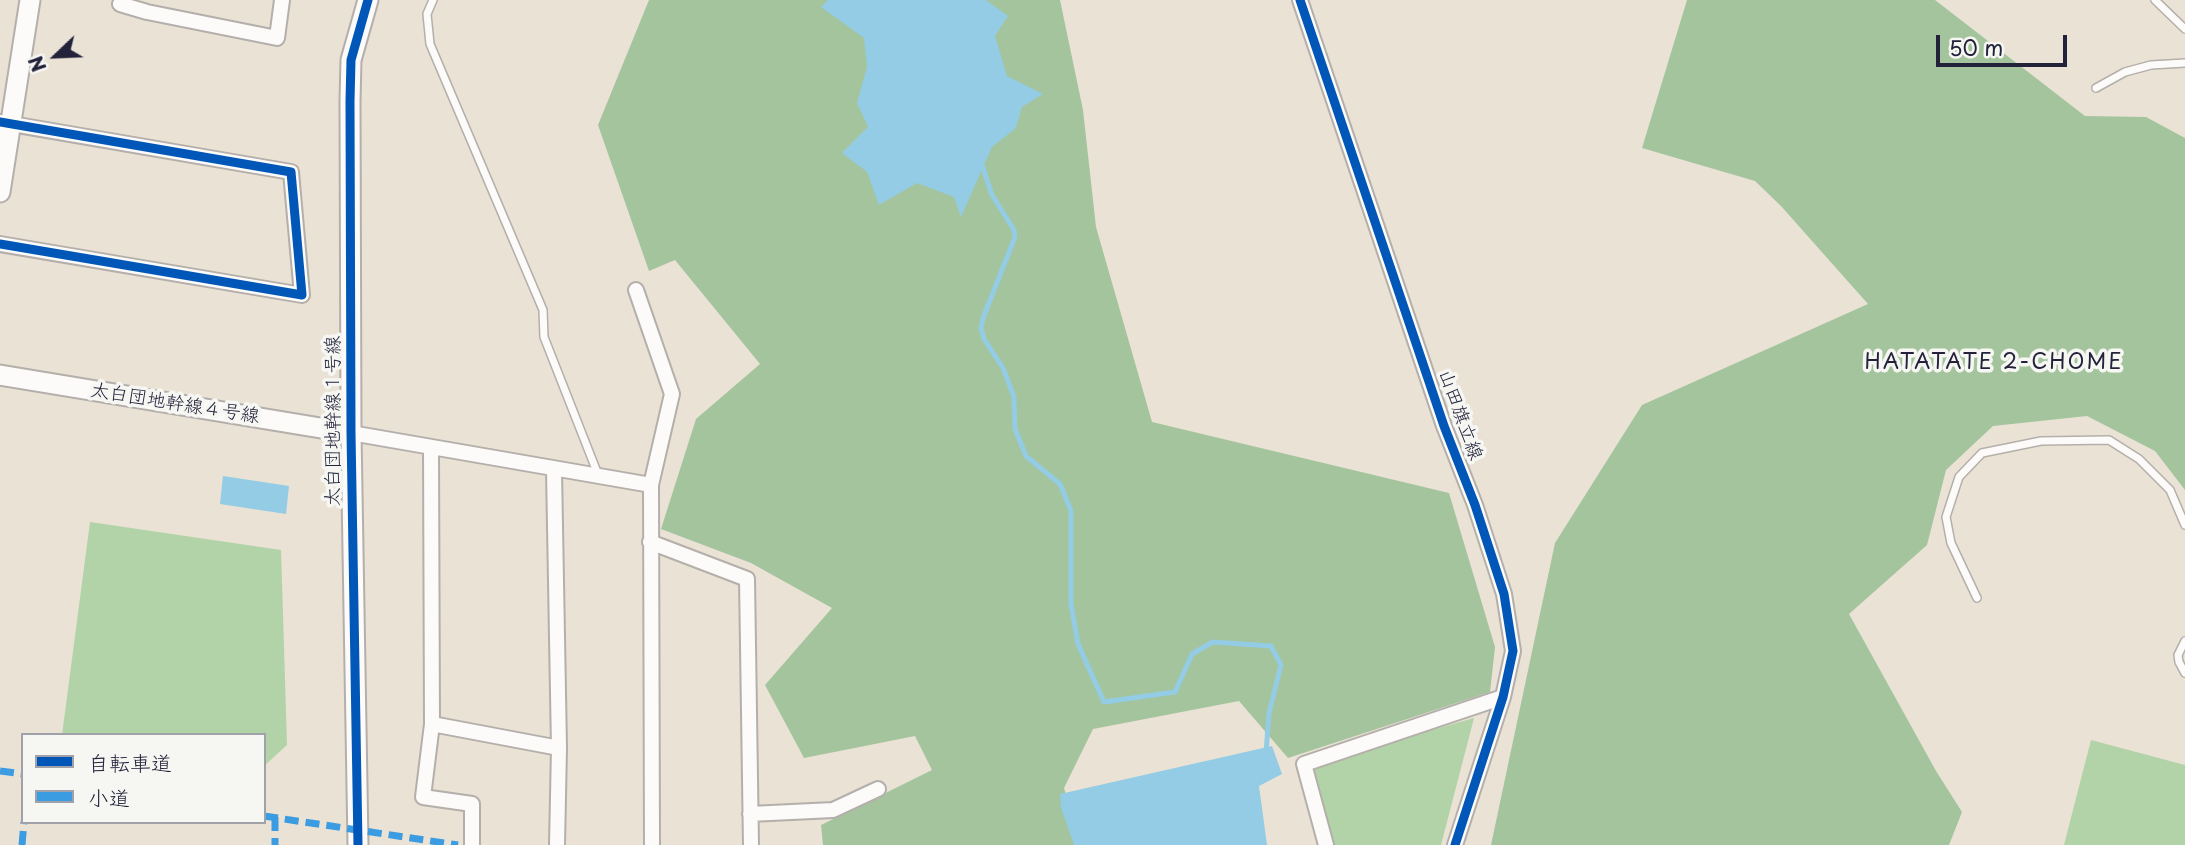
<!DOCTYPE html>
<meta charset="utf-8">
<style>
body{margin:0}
#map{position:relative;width:2185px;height:845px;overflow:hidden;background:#eae2d5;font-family:"Playpen Sans","Klee One",sans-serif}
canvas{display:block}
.legend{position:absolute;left:21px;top:733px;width:245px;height:91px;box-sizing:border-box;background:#f6f6f2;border:2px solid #a1a1a9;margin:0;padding:9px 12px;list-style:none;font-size:21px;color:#22223b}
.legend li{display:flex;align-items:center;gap:14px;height:35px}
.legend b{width:35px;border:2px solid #a1a1a9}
.north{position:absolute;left:21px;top:21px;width:70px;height:70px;-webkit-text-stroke:5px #f6f6f2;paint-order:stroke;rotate:247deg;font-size:19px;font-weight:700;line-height:28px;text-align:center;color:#22223b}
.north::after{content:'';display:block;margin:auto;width:24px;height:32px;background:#22223b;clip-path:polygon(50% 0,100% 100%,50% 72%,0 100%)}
.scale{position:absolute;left:1936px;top:35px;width:131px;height:32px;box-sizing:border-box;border:4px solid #22223b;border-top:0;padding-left:9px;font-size:21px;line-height:24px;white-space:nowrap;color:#22223b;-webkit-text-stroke:5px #f6f6f2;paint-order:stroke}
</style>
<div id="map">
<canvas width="2185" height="845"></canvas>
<ul class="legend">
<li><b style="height:9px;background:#0057b8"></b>自転車道</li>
<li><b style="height:9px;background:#3c9ce2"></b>小道</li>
</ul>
<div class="north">N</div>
<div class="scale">50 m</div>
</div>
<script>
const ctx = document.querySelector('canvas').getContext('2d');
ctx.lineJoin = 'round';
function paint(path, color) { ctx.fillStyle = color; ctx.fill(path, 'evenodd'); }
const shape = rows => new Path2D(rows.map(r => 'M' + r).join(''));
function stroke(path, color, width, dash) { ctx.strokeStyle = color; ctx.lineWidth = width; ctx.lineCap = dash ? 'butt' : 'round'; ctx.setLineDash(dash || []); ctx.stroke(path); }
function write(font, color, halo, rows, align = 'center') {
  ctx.font = font + ' "Playpen Sans","Klee One",sans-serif'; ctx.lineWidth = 7; ctx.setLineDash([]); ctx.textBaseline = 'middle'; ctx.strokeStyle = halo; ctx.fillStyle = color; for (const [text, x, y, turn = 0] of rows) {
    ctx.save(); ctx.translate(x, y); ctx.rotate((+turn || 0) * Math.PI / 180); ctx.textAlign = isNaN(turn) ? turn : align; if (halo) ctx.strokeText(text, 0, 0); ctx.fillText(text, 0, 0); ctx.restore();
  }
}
paint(shape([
 [90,522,281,550,287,745,264,766,264,735,62,735],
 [1474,718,1441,845,1328,845,1305,766],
 [2091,740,2185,765,2185,845,2064,845]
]), '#b1d3a7');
paint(shape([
 [649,0,1060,0,1083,110,1096,227,1152,422,1449,493,1495,647,1490,692,1288,758,1239,701,1093,729,1064,788,1081,845,823,845,821,825,932,770,915,736,804,758,765,685,832,608,751,563,661,529,696,419,760,364,675,260,649,271,598,125],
 [1687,0,1935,0,2085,116,2146,117,2185,138,2185,490,2155,451,2087,416,1993,426,1946,470,1927,545,1849,614,1936,771,1962,812,1949,845,1491,845,1555,543,1642,405,1868,304,1781,206,1755,181,1642,148]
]), '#a4c49d');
paint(shape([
 [828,0,986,0,1008,16,995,36,1007,76,1043,94,1022,107,1016,128,992,147,961,217,954,197,917,183,879,205,867,172,842,153,868,127,857,103,867,67,864,38,821,7],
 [223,476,289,486,286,514,220,504],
 [1272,746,1282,774,1259,786,1267,845,1074,845,1061,808,1060,794]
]), '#93cce4');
stroke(shape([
 [981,162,992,195,1014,230,1015,237,983,318,981,328,984,339,1003,368,1014,397,1015,429,1026,456,1060,484,1071,511,1071,604,1078,644,1104,702,1175,692,1192,654,1213,642,1271,646,1281,665,1269,713,1266,753]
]), '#93cce4', 5);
const lane = shape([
 [433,0,427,14,430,44,543,310,544,337,599,477],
 [2155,0,2185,29],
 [2096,88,2125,72,2151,65,2185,63],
 [1977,598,1951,543,1946,517,1959,477,1982,453,2041,441,2109,440,2139,459,2170,490,2185,525],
 [2185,641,2178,655,2179,662,2185,673]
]);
const street = shape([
 [1300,0,1444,426,1475,505,1504,594,1513,651,1503,697,1455,845],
 [120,4,147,12,277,38,282,0],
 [0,122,291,172,302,295,0,244],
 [636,290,672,394,651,485,652,845],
 [351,433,651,485],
 [431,448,432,724,559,748],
 [554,470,559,748,557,845],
 [650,542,747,579,751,845],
 [432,724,423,797,472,804,472,845],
 [750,814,833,810,878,789],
 [1326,845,1304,764,1503,697]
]);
const secondary = shape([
 [0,192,30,0],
 [0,375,351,433],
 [358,845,351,433,350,101,351,60,368,0]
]);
stroke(lane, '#b4afaa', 10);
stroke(street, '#b4afaa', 18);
stroke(secondary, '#b4afaa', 23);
stroke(lane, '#fcfbf9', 7);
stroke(street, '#fcfbf9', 14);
stroke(secondary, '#fcfbf9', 19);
stroke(shape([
 [0,771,23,774],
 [264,816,458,845],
 [275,817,275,845],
 [22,845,24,822]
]), '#3c9ce2', 7, [14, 7]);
stroke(shape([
 [1300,0,1444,426,1475,505,1504,594,1513,651,1503,697,1455,845],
 [0,122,291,172,302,295,0,244],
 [358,845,351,433,350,101,351,60,368,0]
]), '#0057b8', 9);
write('19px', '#22223b', '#f6f6f2', [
 ["太白団地幹線４号線",175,404,9],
 ["山田旗立線",1460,415,70],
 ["太白団地幹線１号線",334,421,-90]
]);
ctx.letterSpacing = '2px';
write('21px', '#22223b', '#f6f6f2', [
 ["HATATATE 2-CHOME",1994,363]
]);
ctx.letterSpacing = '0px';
</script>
